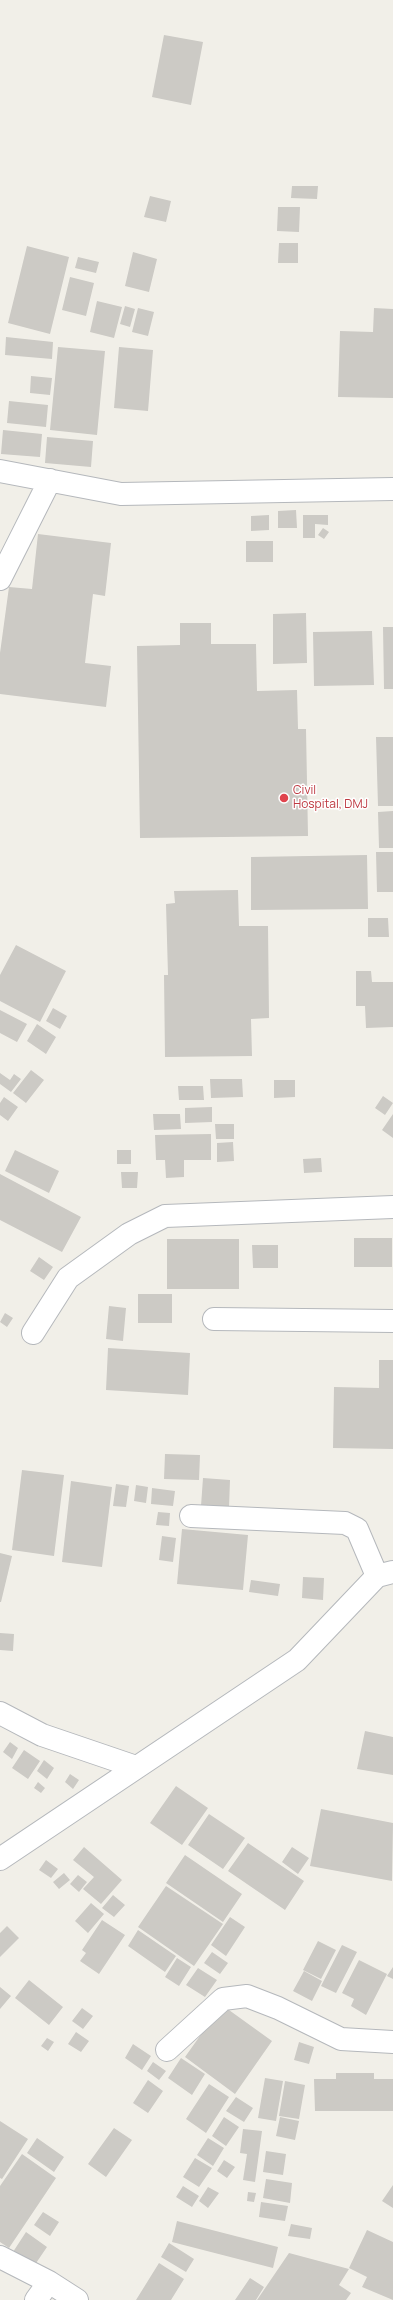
<!DOCTYPE html>
<style>
body{margin:0}
canvas{display:block;background:#f1efe8}
</style>
<canvas width="393" height="2300"></canvas>
<script>
const ctx = document.querySelector('canvas').getContext('2d');
ctx.lineJoin = 'round';
function paint(path, color) { ctx.fillStyle = color; ctx.fill(path, 'evenodd'); }
const shape = rows => new Path2D(rows.map(r => 'M' + r).join(''));
function stroke(path, color, width, dash) { ctx.strokeStyle = color; ctx.lineWidth = width; ctx.lineCap = dash ? 'butt' : 'round'; ctx.setLineDash(dash || []); ctx.stroke(path); }
function write(font, color, halo, rows, align = 'center') {
  ctx.font = font + ' Manrope,sans-serif'; ctx.lineWidth = 3; ctx.setLineDash([]); ctx.textBaseline = 'middle'; ctx.strokeStyle = halo; ctx.fillStyle = color; for (const [text, x, y, turn = 0] of rows) {
    ctx.save(); ctx.translate(x, y); ctx.rotate((+turn || 0) * Math.PI / 180); ctx.textAlign = isNaN(turn) ? turn : align; if (halo) ctx.strokeText(text, 0, 0); ctx.fillText(text, 0, 0); ctx.restore();
  }
}
paint(shape([
 [164,35,203,42,191,105,152,97],
 [292,186,318,186,317,199,291,198],
 [150,196,171,201,166,222,144,217],
 [278,207,300,207,299,232,277,231],
 [279,243,298,243,298,263,278,263],
 [27,246,69,257,50,334,8,323],
 [133,252,157,259,149,292,125,286],
 [78,257,99,262,96,273,75,268],
 [70,277,94,283,86,316,62,310],
 [97,301,122,307,114,338,90,332],
 [125,306,135,309,130,327,120,324],
 [138,308,154,312,148,336,132,332],
 [374,308,393,309,393,398,338,397,340,331,373,332],
 [6,337,53,342,52,359,5,355],
 [58,347,105,351,97,435,50,430],
 [119,347,153,350,148,411,114,408],
 [31,376,52,378,50,395,30,393],
 [9,401,48,405,46,427,7,423],
 [3,430,42,434,40,457,1,454],
 [47,437,93,441,91,467,45,463],
 [296,510,297,528,278,528,278,511],
 [269,515,269,530,251,531,251,516],
 [303,515,328,515,328,525,315,524,315,538,303,538],
 [323,528,329,532,324,539,318,535],
 [38,534,111,543,105,596,93,594,85,663,111,666,106,707,0,694,0,653,9,587,32,589],
 [246,541,273,541,273,562,246,562],
 [306,613,307,663,273,664,273,614],
 [180,623,211,623,211,644,256,644,257,691,297,690,298,729,306,729,308,836,140,838,137,646,180,645],
 [383,627,393,627,393,689,384,689],
 [372,631,374,685,314,686,313,632],
 [376,737,393,737,393,806,378,806],
 [393,811,393,848,379,848,378,812],
 [376,852,393,852,393,892,377,892],
 [367,855,368,909,251,910,251,857],
 [238,890,239,926,268,926,269,1018,251,1019,252,1056,165,1057,164,975,168,975,166,904,175,903,174,891],
 [368,918,388,918,389,937,368,937],
 [16,945,66,971,40,1022,0,1001,0,975],
 [356,971,371,971,372,982,393,982,393,1027,366,1028,365,1006,356,1006],
 [53,1008,67,1016,60,1029,46,1021],
 [0,1010,27,1024,17,1042,0,1033],
 [37,1024,56,1037,46,1054,27,1041],
 [31,1070,44,1080,26,1103,13,1093],
 [0,1073,10,1080,14,1074,21,1079,11,1092,0,1084],
 [210,1079,242,1079,243,1097,211,1098],
 [274,1080,295,1080,295,1097,274,1098],
 [178,1086,203,1086,204,1100,179,1100],
 [383,1096,393,1103,385,1115,375,1108],
 [4,1097,18,1107,8,1121,0,1115,0,1103],
 [212,1107,212,1122,185,1123,185,1108],
 [153,1114,180,1114,181,1129,154,1130],
 [393,1114,393,1138,382,1130],
 [215,1124,234,1124,234,1139,216,1139],
 [211,1134,211,1160,184,1160,184,1177,166,1178,165,1160,156,1160,155,1135],
 [233,1142,234,1161,217,1162,217,1143],
 [15,1150,59,1171,49,1193,5,1171],
 [117,1150,131,1150,131,1164,117,1164],
 [321,1158,322,1172,304,1173,303,1159],
 [121,1172,138,1172,137,1188,122,1188],
 [0,1174,81,1217,62,1252,0,1220],
 [354,1238,392,1238,392,1267,354,1267],
 [167,1239,239,1239,239,1289,167,1289],
 [252,1245,278,1245,278,1268,253,1268],
 [39,1257,53,1267,44,1280,30,1271],
 [138,1294,172,1294,172,1323,138,1323],
 [109,1306,126,1308,123,1341,106,1339],
 [5,1313,13,1318,7,1327,0,1322],
 [108,1348,190,1353,188,1395,106,1390],
 [379,1360,393,1360,393,1449,333,1448,334,1387,379,1388],
 [165,1454,200,1455,199,1480,164,1479],
 [22,1470,64,1475,54,1556,12,1550],
 [203,1478,230,1480,229,1508,201,1506],
 [71,1481,112,1487,102,1567,62,1562],
 [116,1484,129,1486,126,1507,113,1506],
 [136,1485,148,1487,146,1503,134,1501],
 [152,1488,175,1491,173,1506,151,1504],
 [158,1512,170,1513,169,1526,156,1525],
 [182,1529,248,1535,243,1590,177,1584],
 [162,1536,176,1538,173,1562,159,1560],
 [0,1553,12,1556,1,1602,0,1602],
 [303,1577,324,1578,323,1600,302,1598],
 [251,1580,280,1584,278,1596,249,1592],
 [0,1633,14,1634,13,1651,0,1650],
 [365,1731,393,1737,393,1775,357,1769],
 [10,1742,18,1748,12,1759,3,1752],
 [24,1750,40,1761,28,1779,12,1768],
 [44,1760,54,1768,47,1779,37,1771],
 [70,1774,79,1780,73,1789,65,1782],
 [38,1782,45,1788,41,1793,34,1788],
 [176,1786,208,1808,182,1845,150,1823],
 [321,1809,393,1823,392,1881,310,1866],
 [209,1814,245,1838,223,1869,188,1845],
 [248,1843,304,1881,285,1910,228,1871],
 [84,1847,122,1880,101,1904,83,1889,94,1877,73,1860],
 [292,1847,309,1858,298,1874,282,1862],
 [185,1855,242,1894,223,1922,166,1883],
 [46,1860,58,1869,51,1878,39,1870],
 [64,1873,70,1880,59,1889,53,1882],
 [78,1875,87,1882,79,1892,70,1884],
 [166,1886,223,1924,194,1966,138,1927],
 [113,1895,125,1905,114,1917,102,1908],
 [91,1903,104,1914,88,1933,75,1921],
 [230,1917,245,1927,226,1956,211,1945],
 [102,1920,125,1935,99,1974,80,1961,86,1953,82,1950],
 [7,1926,19,1938,0,1957,0,1933],
 [138,1930,176,1956,165,1972,128,1946],
 [318,1941,336,1950,321,1979,303,1970],
 [342,1945,357,1952,336,1993,321,1986],
 [212,1952,228,1963,220,1974,204,1963],
 [177,1958,191,1967,179,1986,165,1977],
 [359,1960,387,1974,366,2015,351,2006,354,1999,342,1993],
 [393,1967,393,1979,387,1976],
 [198,1968,217,1980,205,1997,186,1985],
 [304,1971,322,1981,312,2001,293,1991],
 [29,1980,63,2007,49,2025,15,1998],
 [0,1987,11,1996,0,2009],
 [222,2005,272,2041,235,2094,185,2057],
 [82,2008,93,2016,83,2029,72,2021],
 [76,2032,89,2041,81,2052,68,2044],
 [47,2038,54,2042,48,2051,41,2046],
 [299,2042,314,2047,309,2064,294,2060],
 [133,2044,151,2056,142,2070,125,2058],
 [181,2058,205,2074,192,2095,168,2078],
 [153,2062,166,2071,159,2080,147,2071],
 [336,2073,374,2073,374,2079,393,2079,393,2111,315,2111,314,2079,336,2079],
 [265,2078,283,2081,276,2121,258,2118],
 [148,2080,163,2091,148,2113,133,2103],
 [285,2081,305,2085,299,2119,279,2116],
 [209,2084,229,2097,206,2133,186,2119],
 [236,2097,253,2108,244,2122,226,2111],
 [224,2117,239,2127,226,2146,212,2136],
 [280,2117,299,2121,295,2140,276,2136],
 [0,2121,28,2139,2,2179,0,2178],
 [114,2128,132,2140,106,2177,88,2164],
 [243,2129,262,2131,255,2182,243,2180,247,2154,240,2153],
 [37,2138,64,2157,54,2172,27,2153],
 [208,2138,224,2148,213,2166,197,2155],
 [266,2151,286,2154,283,2175,263,2172],
 [22,2154,56,2178,9,2248,0,2242,0,2186],
 [195,2158,212,2168,199,2187,183,2177],
 [224,2160,235,2167,227,2178,217,2171],
 [266,2179,292,2183,290,2203,263,2198],
 [393,2185,393,2208,382,2201],
 [183,2186,199,2196,192,2207,176,2197],
 [208,2187,219,2193,208,2208,199,2201],
 [248,2192,256,2193,254,2202,247,2201],
 [261,2202,288,2206,285,2221,259,2217],
 [43,2212,59,2222,50,2236,34,2225],
 [177,2221,278,2247,273,2268,172,2242],
 [291,2224,312,2228,310,2239,288,2236],
 [367,2230,393,2242,393,2300,362,2287,367,2277,349,2268],
 [26,2232,47,2247,32,2269,11,2255],
 [169,2243,194,2259,186,2272,161,2257],
 [289,2253,349,2269,339,2285,351,2293,346,2300,257,2300],
 [159,2263,184,2279,171,2300,136,2300],
 [250,2278,264,2287,256,2300,235,2300]
]), '#cccac5');
const street = shape([
 [0,471,121,494,393,489],
 [0,579,50,480],
 [214,1319,393,1321],
 [33,1333,68,1278,129,1234,165,1216,393,1207],
 [191,1516,345,1523,357,1529,377,1576],
 [0,1713,42,1735,136,1767],
 [0,1859,297,1660,377,1576,393,1572],
 [167,2050,223,1999,247,1996,278,2008,341,2039,393,2042],
 [0,2257,49,2282,77,2300],
 [36,2300,49,2282]
]);
stroke(street, '#b5b8bc', 24);
stroke(street, '#fff', 22);
for (const [x, y, r, color] of [
 [284,798,5,"#e0444e"]
]) { const dot = new Path2D(); dot.arc(x, y, r, 0, 2 * Math.PI); ctx.fillStyle = color; ctx.fill(dot); stroke(dot, '#fff', 1.5); }
write('12px', '#be3a42', '#fff', [
 ["Civil",293,791],
 ["Hospital, DMJ",293,805]
], 'left');
</script>
